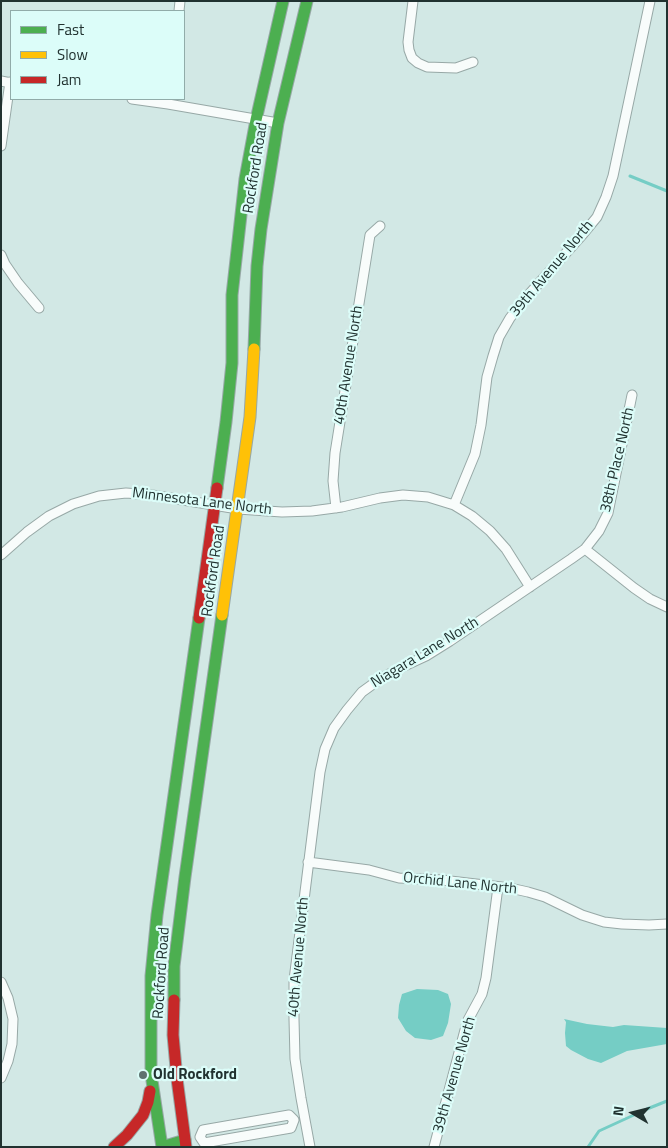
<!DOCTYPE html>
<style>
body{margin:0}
#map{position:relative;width:668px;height:1148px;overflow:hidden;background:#d2e8e5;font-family:"Titillium Web",sans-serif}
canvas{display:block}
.frame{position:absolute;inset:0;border:2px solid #213230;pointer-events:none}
.legend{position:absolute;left:10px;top:10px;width:175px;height:90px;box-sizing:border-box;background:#dcfdf9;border:1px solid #91aca9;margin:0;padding:6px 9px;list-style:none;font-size:15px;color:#213230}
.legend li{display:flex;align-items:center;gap:10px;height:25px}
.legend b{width:25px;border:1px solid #91aca9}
.north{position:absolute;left:608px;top:1088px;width:50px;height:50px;-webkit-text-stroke:4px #dcfdf9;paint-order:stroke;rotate:278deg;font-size:14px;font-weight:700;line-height:20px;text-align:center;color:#213230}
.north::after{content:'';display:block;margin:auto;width:18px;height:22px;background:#213230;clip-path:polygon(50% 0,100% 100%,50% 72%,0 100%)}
</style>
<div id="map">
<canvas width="668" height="1148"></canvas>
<div class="frame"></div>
<ul class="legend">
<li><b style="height:6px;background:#4caf50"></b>Fast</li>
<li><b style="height:6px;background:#ffc107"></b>Slow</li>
<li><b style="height:6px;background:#c62828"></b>Jam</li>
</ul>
<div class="north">N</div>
</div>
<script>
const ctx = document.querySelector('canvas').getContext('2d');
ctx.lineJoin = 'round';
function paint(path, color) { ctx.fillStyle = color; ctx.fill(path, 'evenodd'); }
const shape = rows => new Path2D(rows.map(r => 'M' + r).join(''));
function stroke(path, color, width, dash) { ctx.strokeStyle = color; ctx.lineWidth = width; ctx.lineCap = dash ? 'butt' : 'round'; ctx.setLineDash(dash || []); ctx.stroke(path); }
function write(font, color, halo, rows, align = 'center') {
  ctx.font = font + ' "Titillium Web",sans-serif'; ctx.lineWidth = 4.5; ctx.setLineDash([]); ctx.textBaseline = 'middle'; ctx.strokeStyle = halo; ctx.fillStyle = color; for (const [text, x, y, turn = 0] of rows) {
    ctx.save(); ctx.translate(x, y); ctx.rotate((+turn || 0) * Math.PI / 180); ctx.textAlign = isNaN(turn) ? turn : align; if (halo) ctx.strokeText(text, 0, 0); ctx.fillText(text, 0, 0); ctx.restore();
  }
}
paint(shape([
 [417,989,438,990,448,994,451,1004,448,1023,443,1036,431,1040,415,1038,406,1031,398,1018,399,1005,402,994],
 [564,1019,587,1024,613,1027,624,1025,667,1028,667,1044,627,1051,601,1063,588,1059,571,1050,566,1046,565,1033,566,1022]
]), '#75cdc5');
stroke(shape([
 [630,176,667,191],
 [588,1147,599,1131,647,1109,667,1101]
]), '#75cdc5', 3);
const street = shape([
 [413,1,408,42,409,50,412,58,418,63,427,67,456,68,473,62],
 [179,11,180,1],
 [1,81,11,83],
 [132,99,168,104,278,123],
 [1,146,10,82],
 [1,255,5,264,18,283,39,308],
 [454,505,475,454,481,425,487,377,493,356,499,337,510,318,523,301,583,234,597,217,606,197,613,176,650,1],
 [336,508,333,481,335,453,370,235,380,226],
 [585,549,634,588,650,599,667,607],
 [1,555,27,532,49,516,73,504,99,496,126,493,152,495,238,509,282,512,312,511,342,507,380,498,403,495,428,497,454,505,472,516,490,531,506,549,530,587],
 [308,862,369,870,399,878,442,880,510,888,528,892,545,897,582,915,604,922,622,924,649,925,667,924],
 [1,982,8,998,13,1019,12,1044,8,1061,1,1078],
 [200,1137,204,1143,291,1128,294,1120],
 [200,1137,203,1130,289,1115,294,1120],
 [310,1147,301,1098,295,1059,294,1019,294,980,320,772,325,749,334,728,347,710,362,692,380,679,400,668,426,656,450,641,571,559,585,549,599,531,608,513,632,395],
 [434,1147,465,1030,468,1020,482,994,486,978,498,887]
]);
const fast = shape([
 [254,349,257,266,261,229,278,123,307,1],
 [217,488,226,422,232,363,232,295,245,179,256,120,283,1],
 [174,1000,174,966,185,877,222,615],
 [162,1147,151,1074,151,976,157,915,199,618],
 [162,1147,185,1140]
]);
const slow = shape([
 [222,615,250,417,254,349]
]);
const jam = shape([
 [199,618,217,488],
 [174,1000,173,1035,177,1079,186,1147],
 [114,1147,127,1135,143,1115,148,1102,150,1091]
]);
stroke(street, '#97a8a6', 11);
stroke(fast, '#97a8a6', 13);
stroke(slow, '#97a8a6', 13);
stroke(jam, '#97a8a6', 13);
stroke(street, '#f8fcfb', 9);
stroke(fast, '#4caf50', 11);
stroke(slow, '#ffc107', 11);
stroke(jam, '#c62828', 11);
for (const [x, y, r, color] of [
 [143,1075,5,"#5f726f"]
]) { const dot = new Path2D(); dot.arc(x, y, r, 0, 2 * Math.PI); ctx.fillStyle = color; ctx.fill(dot); stroke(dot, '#dcfdf9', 2); }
write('15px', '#213230', '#dcfdf9', [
 ["Rockford Road",256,168,-81],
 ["39th Avenue North",552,269,-50],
 ["40th Avenue North",349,365,-81],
 ["38th Place North",618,460,-77],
 ["Minnesota Lane North",202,502,7],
 ["Rockford Road",214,571,-82],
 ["Niagara Lane North",425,653,-31],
 ["Orchid Lane North",460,884,6],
 ["40th Avenue North",299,957,-85],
 ["Rockford Road",162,973,-86],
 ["39th Avenue North",455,1075,-74]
]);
write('bold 15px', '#213230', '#dcfdf9', [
 ["Old Rockford",153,1075]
], 'left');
</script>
